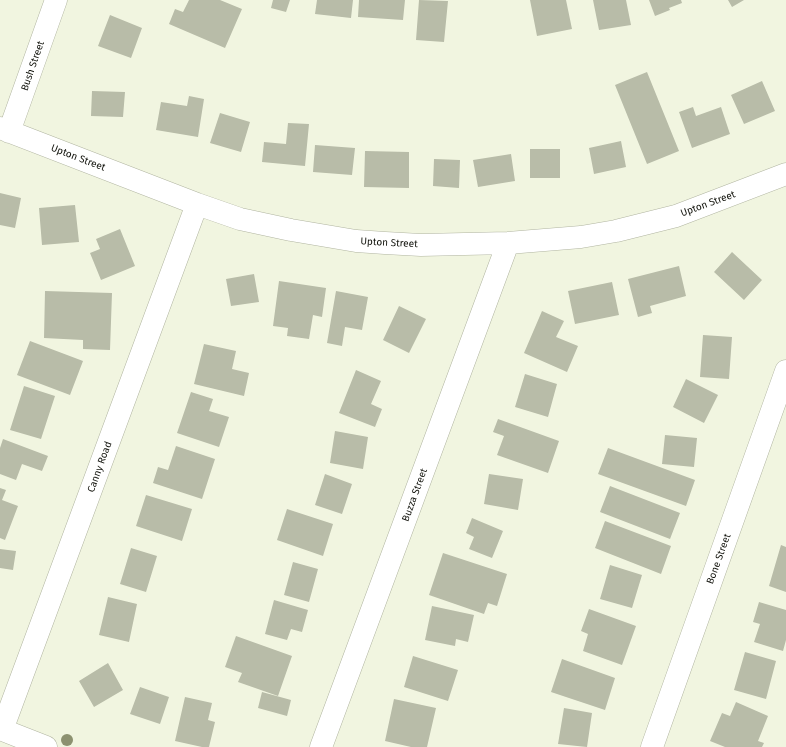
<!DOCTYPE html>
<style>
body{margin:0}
canvas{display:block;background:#f1f5e0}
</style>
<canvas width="786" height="747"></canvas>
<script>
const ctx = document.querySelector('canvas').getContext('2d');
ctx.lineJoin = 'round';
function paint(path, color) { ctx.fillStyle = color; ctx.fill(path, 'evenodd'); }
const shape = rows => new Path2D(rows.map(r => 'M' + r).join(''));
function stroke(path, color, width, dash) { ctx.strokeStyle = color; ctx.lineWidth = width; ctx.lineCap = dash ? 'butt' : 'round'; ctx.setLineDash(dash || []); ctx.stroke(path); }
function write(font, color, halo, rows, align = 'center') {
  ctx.font = font + ' "Fira Sans",sans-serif'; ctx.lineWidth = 3; ctx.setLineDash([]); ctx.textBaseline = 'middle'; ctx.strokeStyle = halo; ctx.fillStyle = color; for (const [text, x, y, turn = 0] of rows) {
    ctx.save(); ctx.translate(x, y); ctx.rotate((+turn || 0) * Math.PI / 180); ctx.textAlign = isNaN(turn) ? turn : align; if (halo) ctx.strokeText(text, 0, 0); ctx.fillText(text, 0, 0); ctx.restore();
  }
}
paint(shape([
 [189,0,220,0,242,9,225,48,169,24,175,9,183,12],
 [273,0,290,0,286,12,271,8],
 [317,0,353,0,351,18,315,14],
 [359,0,405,0,403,20,358,17],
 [419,0,448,1,444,42,416,40],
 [530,0,566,0,572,29,537,36],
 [593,0,626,0,631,25,599,30],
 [649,0,681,0,682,3,669,8,670,10,655,16],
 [728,0,744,0,732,7],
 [110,15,142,28,131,58,98,46],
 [647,72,679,151,647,164,615,85],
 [762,81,775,111,744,124,731,95],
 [92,91,125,92,123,117,91,116],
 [189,96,204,99,198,137,156,130,161,102,187,106],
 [693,107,696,116,721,107,730,134,692,148,679,112],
 [220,113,250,122,241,152,210,143],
 [288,123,309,124,305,166,262,162,264,142,286,144],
 [621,141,626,167,594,174,589,148],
 [315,145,355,148,352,175,313,172],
 [530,149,560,149,560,178,530,178],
 [365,151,409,152,409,188,364,187],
 [511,154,515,181,478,187,473,160],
 [434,159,460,160,459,188,433,186],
 [0,193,21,198,15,228,0,225],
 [75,205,79,242,42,245,39,208],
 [120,229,135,266,101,280,90,253,100,249,96,239],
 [732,252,762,280,744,300,714,272],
 [679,266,686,296,650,306,652,313,638,317,628,279],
 [254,274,259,302,231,306,226,279],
 [279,281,326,288,322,317,313,315,309,339,287,336,288,328,273,326],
 [612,282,619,315,575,324,568,291],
 [45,291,112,293,110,350,83,349,83,340,44,338],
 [336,291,368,297,362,330,345,327,342,346,327,343],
 [399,306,426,319,409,353,383,340],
 [542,311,564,321,556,337,578,346,567,372,524,353],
 [703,335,732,337,729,379,700,377],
 [30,341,83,361,70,395,17,375],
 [204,344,236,351,232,369,249,373,244,396,194,384],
 [356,370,381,381,371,404,382,409,375,427,339,413],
 [525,374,557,384,548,417,515,407],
 [686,379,718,395,704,423,673,407],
 [24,386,55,396,41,439,10,430],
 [191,392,213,399,209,411,229,417,219,447,177,433],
 [498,419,559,441,548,473,497,455,504,436,493,432],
 [335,431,368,437,363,469,330,463],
 [665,435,697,438,694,467,662,464],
 [3,439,48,456,42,471,22,464,16,480,0,474,0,448],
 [176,446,215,459,202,499,153,483,158,467,168,470],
 [608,448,695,480,686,506,598,474],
 [325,474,352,484,342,514,315,505],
 [489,474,523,479,518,510,484,504],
 [610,486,680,513,670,539,600,512],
 [0,488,6,490,2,500,18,506,5,540,0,538],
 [146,495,192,509,182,541,136,526],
 [287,509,333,524,323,556,277,540],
 [472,518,503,531,492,558,469,549,474,537,466,533],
 [605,521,671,546,661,574,595,548],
 [781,545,786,547,786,592,769,586],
 [131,548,157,556,146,592,120,584],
 [0,549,16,551,13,570,0,568],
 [443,553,507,574,497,606,488,603,484,614,429,595],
 [293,562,318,569,309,602,284,595],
 [610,565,642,575,632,608,600,599],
 [108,597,137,604,129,642,99,635],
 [274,600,308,610,302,632,291,629,287,640,265,634],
 [759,602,786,610,786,640,783,651,754,642,760,624,753,622],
 [432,606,474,615,468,642,456,639,455,646,425,640],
 [589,609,636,626,622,665,583,651,588,634,581,631],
 [236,636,292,656,278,696,238,682,242,673,225,667],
 [745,652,776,661,766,699,734,690],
 [413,656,458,670,448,701,404,687],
 [562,659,615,678,605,710,551,692],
 [108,663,123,690,94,707,79,681],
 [140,687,169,697,160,724,130,714],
 [262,692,291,700,287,716,258,708],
 [185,697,212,703,208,720,215,722,209,747,202,747,175,741],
 [394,699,436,708,427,747,411,747,385,741],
 [736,702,768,716,758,741,764,743,762,747,725,747,710,741,722,713,730,716],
 [564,708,592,713,587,747,558,744]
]), '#b8bca8');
const minor = shape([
 [0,128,197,204,240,219,291,230,356,241,385,243,421,245,508,243,581,237,616,231,676,216,786,174],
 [9,132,56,0],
 [0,729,46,747],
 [2,730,197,204],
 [321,747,508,243],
 [652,747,786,371]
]);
stroke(minor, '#b1b5a1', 23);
stroke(minor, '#fff', 22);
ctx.fillStyle = '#8c9170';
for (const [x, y] of [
 [67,740]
]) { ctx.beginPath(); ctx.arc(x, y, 6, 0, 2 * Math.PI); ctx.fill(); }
write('10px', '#11120b', '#fff', [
 ["Bush Street",33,66,-71],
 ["Upton Street",78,158,21],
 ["Upton Street",708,204,-20],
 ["Upton Street",389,243,3],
 ["Canny Road",100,467,-70],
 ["Buzza Street",415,495,-70],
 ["Bone Street",719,559,-70]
]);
</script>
